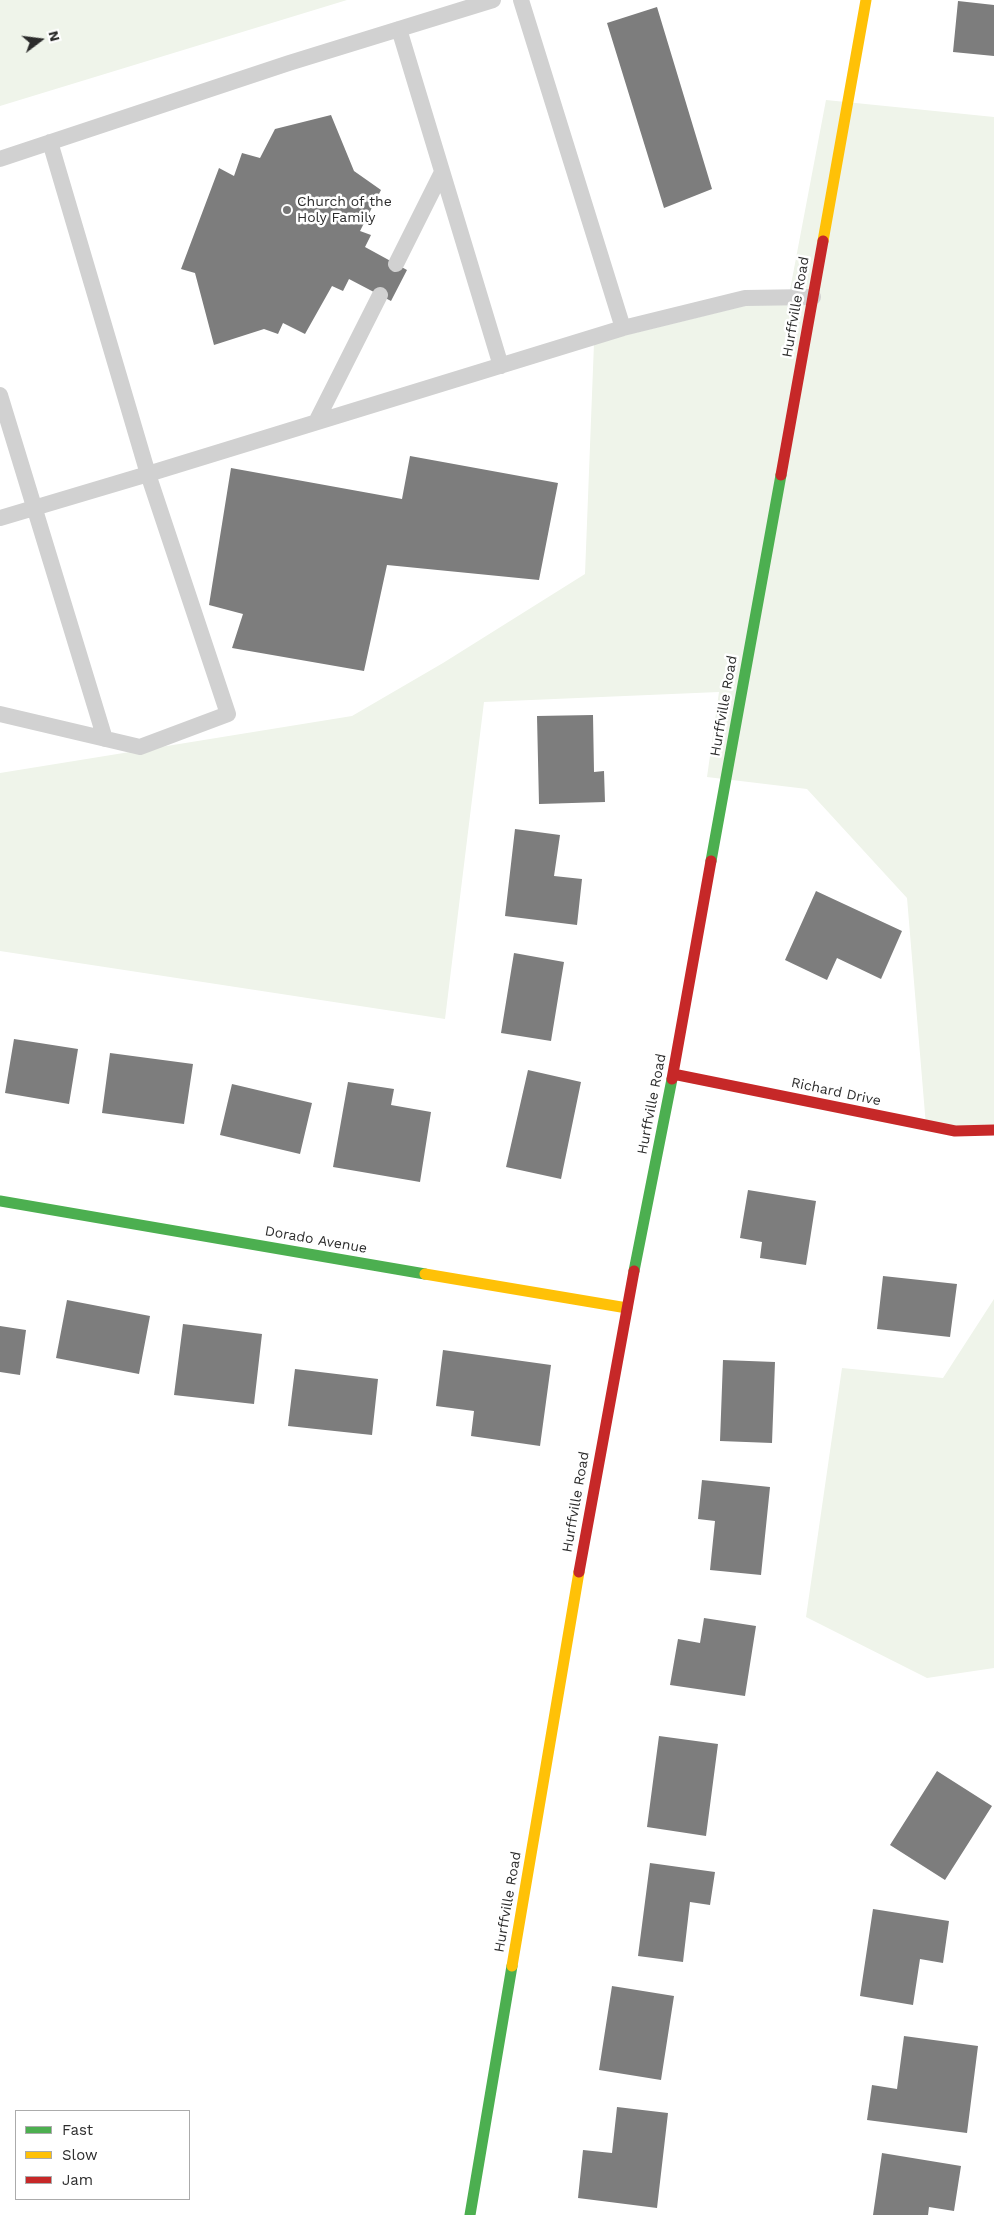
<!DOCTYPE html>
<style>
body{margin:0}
#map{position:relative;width:994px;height:2215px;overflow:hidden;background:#fff;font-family:"Work Sans",sans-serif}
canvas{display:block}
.legend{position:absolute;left:15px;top:2110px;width:175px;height:90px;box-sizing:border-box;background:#fff;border:1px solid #ababab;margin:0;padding:6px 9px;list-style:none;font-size:15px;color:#2c2c2c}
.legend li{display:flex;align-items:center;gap:10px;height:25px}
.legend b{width:25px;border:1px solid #ababab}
.north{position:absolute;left:15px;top:15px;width:50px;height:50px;-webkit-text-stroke:4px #fff;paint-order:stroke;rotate:75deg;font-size:14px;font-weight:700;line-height:20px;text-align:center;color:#2c2c2c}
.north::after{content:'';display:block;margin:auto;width:18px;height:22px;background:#2c2c2c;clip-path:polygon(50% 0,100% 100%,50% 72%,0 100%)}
</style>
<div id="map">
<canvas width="994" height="2215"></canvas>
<ul class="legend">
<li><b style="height:6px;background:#4caf50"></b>Fast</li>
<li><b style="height:6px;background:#ffc107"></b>Slow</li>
<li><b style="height:6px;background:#c62828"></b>Jam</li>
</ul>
<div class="north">N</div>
</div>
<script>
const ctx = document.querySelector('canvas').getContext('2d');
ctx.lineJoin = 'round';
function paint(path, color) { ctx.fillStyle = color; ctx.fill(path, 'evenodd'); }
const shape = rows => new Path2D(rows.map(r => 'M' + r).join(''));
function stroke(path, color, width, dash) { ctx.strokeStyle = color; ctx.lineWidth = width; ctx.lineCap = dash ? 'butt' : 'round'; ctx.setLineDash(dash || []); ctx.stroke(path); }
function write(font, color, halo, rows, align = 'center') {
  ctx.font = font + ' "Work Sans",sans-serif'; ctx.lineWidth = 5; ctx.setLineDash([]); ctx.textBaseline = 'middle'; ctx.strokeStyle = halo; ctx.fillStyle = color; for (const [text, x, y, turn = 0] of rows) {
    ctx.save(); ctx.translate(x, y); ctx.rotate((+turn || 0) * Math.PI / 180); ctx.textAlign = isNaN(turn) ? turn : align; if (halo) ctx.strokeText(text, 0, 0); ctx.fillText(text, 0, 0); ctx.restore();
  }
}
paint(shape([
 [0,0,347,0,0,106],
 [826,100,994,117,994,1128,926,1126,907,898,807,789,707,777,719,692,484,702,445,1019,0,951,0,773,352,716,443,663,585,574,594,343,789,295],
 [994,1299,994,1668,927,1678,806,1617,842,1368,943,1378]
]), '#eff4ea');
paint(shape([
 [958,1,994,5,994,56,953,52],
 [657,7,712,189,664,208,607,23],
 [331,115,354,171,381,190,360,231,371,235,365,247,407,270,391,301,349,279,343,291,332,286,305,334,283,323,278,334,264,329,214,345,195,273,181,269,219,168,234,176,242,153,260,158,275,129],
 [410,456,558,483,539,580,387,565,364,671,232,648,243,614,209,605,231,468,402,499],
 [593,715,594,772,604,771,605,802,539,804,537,716],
 [515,829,560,835,554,876,582,879,577,925,505,916],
 [816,891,902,931,881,979,837,958,827,980,785,960],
 [514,953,564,962,551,1041,501,1033],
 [14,1039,78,1049,69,1104,5,1093],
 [110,1053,193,1064,184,1124,102,1113],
 [528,1070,581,1082,561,1179,506,1167],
 [348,1082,394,1089,391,1105,431,1112,420,1182,333,1167],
 [232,1084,312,1103,300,1154,220,1135],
 [748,1190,816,1201,806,1265,760,1258,762,1242,740,1238],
 [883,1276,957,1284,950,1337,877,1329],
 [67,1300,150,1316,139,1374,56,1358],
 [183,1324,262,1334,254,1404,174,1395],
 [0,1326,26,1330,20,1375,0,1372],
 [443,1350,551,1365,540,1446,471,1436,474,1411,436,1406],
 [723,1360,775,1362,772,1443,720,1441],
 [295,1369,378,1379,372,1435,288,1426],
 [702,1480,770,1487,761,1575,710,1570,715,1521,698,1519],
 [704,1618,756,1626,745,1696,670,1685,678,1639,700,1643],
 [659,1736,718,1744,706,1836,647,1827],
 [937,1771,992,1806,945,1880,890,1845],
 [650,1863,715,1872,710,1905,690,1902,683,1962,638,1956],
 [873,1909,949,1921,943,1963,920,1959,913,2005,860,1996],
 [612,1986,674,1996,661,2080,599,2070],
 [904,2036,978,2046,967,2133,867,2120,872,2085,897,2089],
 [617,2107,668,2113,657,2208,578,2198,583,2150,612,2153],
 [882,2153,961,2166,954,2211,929,2207,928,2215,873,2215]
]), '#7d7d7d');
stroke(shape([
 [521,0,623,328],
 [399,29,501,366],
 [0,159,289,63,493,0],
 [396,264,442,172],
 [0,395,105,739],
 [316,422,380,295],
 [0,518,148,474,50,142],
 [0,714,140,747,228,714,148,474,623,328,745,298,813,297]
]), '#d1d1d1', 16);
stroke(shape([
 [711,861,781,475],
 [0,1201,425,1274],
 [634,1271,672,1079],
 [470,2215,512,1966]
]), '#4caf50', 11);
stroke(shape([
 [823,241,866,0],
 [425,1274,627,1308],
 [512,1966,579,1572]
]), '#ffc107', 11);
stroke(shape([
 [781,475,823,241],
 [673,1074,955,1131,994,1130],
 [672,1079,711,861],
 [579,1572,634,1271]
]), '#c62828', 11);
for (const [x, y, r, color] of [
 [287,210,5,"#767676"]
]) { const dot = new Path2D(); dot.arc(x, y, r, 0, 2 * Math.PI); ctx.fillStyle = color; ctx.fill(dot); stroke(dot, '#fff', 2); }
write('14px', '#2c2c2c', '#fff', [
 ["Church of the",297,202],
 ["Holy Family",297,218]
], 'left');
write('14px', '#2c2c2c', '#fff', [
 ["Hurffville Road",796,307,-80],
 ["Hurffville Road",724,706,-80],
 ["Richard Drive",836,1092,12],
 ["Hurffville Road",652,1104,-79],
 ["Dorado Avenue",316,1240,10],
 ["Hurffville Road",576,1502,-80],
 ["Hurffville Road",508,1902,-80]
]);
</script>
